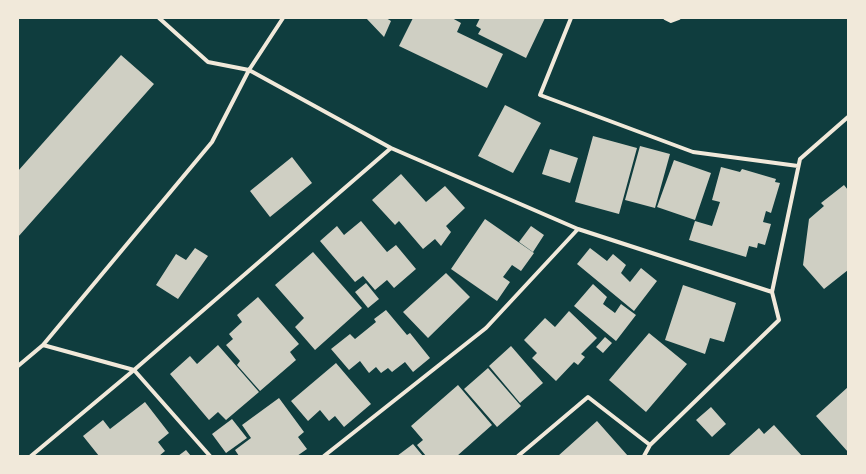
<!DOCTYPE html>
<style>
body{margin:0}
#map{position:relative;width:866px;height:474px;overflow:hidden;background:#0f3d3e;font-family:Jost,sans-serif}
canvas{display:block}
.frame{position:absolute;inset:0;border:19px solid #f1e9da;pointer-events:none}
</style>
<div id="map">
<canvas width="866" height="474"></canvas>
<div class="frame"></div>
</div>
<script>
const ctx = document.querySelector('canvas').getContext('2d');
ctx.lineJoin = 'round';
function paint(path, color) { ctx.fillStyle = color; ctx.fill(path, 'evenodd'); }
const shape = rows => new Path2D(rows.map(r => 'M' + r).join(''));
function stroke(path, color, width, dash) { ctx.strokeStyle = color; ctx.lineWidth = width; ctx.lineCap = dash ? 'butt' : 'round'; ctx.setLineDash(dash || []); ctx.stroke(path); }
paint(shape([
 [366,18,386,18,391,21,384,37],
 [413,18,452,18,461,23,457,32,503,54,487,88,399,46],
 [480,18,545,18,526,58,478,34,481,29,476,26],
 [121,55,154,84,18,237,18,171],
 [505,105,541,123,513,173,478,156],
 [593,136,637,148,619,214,575,202],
 [640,146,670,154,655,208,625,200],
 [550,149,578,158,570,183,542,174],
 [292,157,312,183,270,217,250,191],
 [674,160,711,173,695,220,657,207],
 [721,167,740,172,742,169,776,179,775,182,780,183,771,213,766,211,763,222,771,224,765,245,758,243,757,248,749,246,746,257,689,240,695,221,712,226,720,202,712,200],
 [401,174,426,202,445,186,465,208,446,226,451,232,441,246,435,239,423,249,399,221,395,225,372,200],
 [844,185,848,190,848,270,824,289,803,265,809,219,824,206,821,203],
 [485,219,534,253,521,271,512,265,503,277,510,282,497,301,451,269],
 [361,221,387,252,396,245,416,269,394,288,387,280,375,290,363,276,355,282,320,241,337,226,344,235],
 [531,226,544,235,533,252,519,242],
 [195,248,208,256,178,299,156,285,176,254,186,260],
 [590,248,607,261,613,254,626,265,621,273,630,282,641,268,657,281,634,311,577,264],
 [313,252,362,308,315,350,295,327,304,318,275,285],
 [446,273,470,297,428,338,403,312],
 [366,283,379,299,368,308,355,292],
 [593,284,607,297,603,304,615,313,621,304,636,315,616,341,574,306],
 [683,285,736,303,724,342,710,338,705,354,665,340],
 [258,297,299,344,290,352,296,360,260,391,237,365,240,361,226,345,233,339,229,334,242,322,237,315],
 [386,310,407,335,410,333,430,358,413,372,405,362,392,372,388,368,381,373,376,367,369,373,360,361,349,370,331,349,350,334,355,339,376,322,374,319],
 [569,311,597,338,581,354,585,357,578,365,574,362,556,381,532,358,537,353,524,340,545,318,555,327],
 [649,333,687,364,646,412,609,380],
 [605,337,612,343,603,353,596,347],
 [218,345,259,392,226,420,218,412,209,420,170,374,190,356,197,364],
 [511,346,543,383,520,403,489,366],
 [336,363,371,404,344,427,335,416,329,421,320,410,308,421,291,401],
 [488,368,521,406,497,427,464,389],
 [458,385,492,425,457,456,426,456,417,445,423,440,411,426],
 [848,387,848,452,816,416],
 [279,398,304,432,298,437,307,449,297,456,239,456,235,450,251,438,242,425],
 [145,402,169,433,158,442,165,451,159,456,112,456,112,455,99,456,83,436,103,420,110,429],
 [711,407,726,424,712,437,696,420],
 [232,419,247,438,226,453,212,434],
 [597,421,628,456,558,456],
 [774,425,802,456,728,456,759,428,764,434],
 [413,444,423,456,397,456],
 [186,450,191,456,178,456]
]), '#cfcfc3');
stroke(shape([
 [283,18,249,70,391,148,578,229,772,292],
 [571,18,540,95,693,152,798,166],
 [665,18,671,21,679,18],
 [43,345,134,370,210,456],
 [18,366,43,345,212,142,249,70,208,62,159,18],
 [31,456,134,370,391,148],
 [324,456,486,328,578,229],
 [518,456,588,397,650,445],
 [644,456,650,445,779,320,772,292,800,159,848,117]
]), '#f1e9da', 4);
</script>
